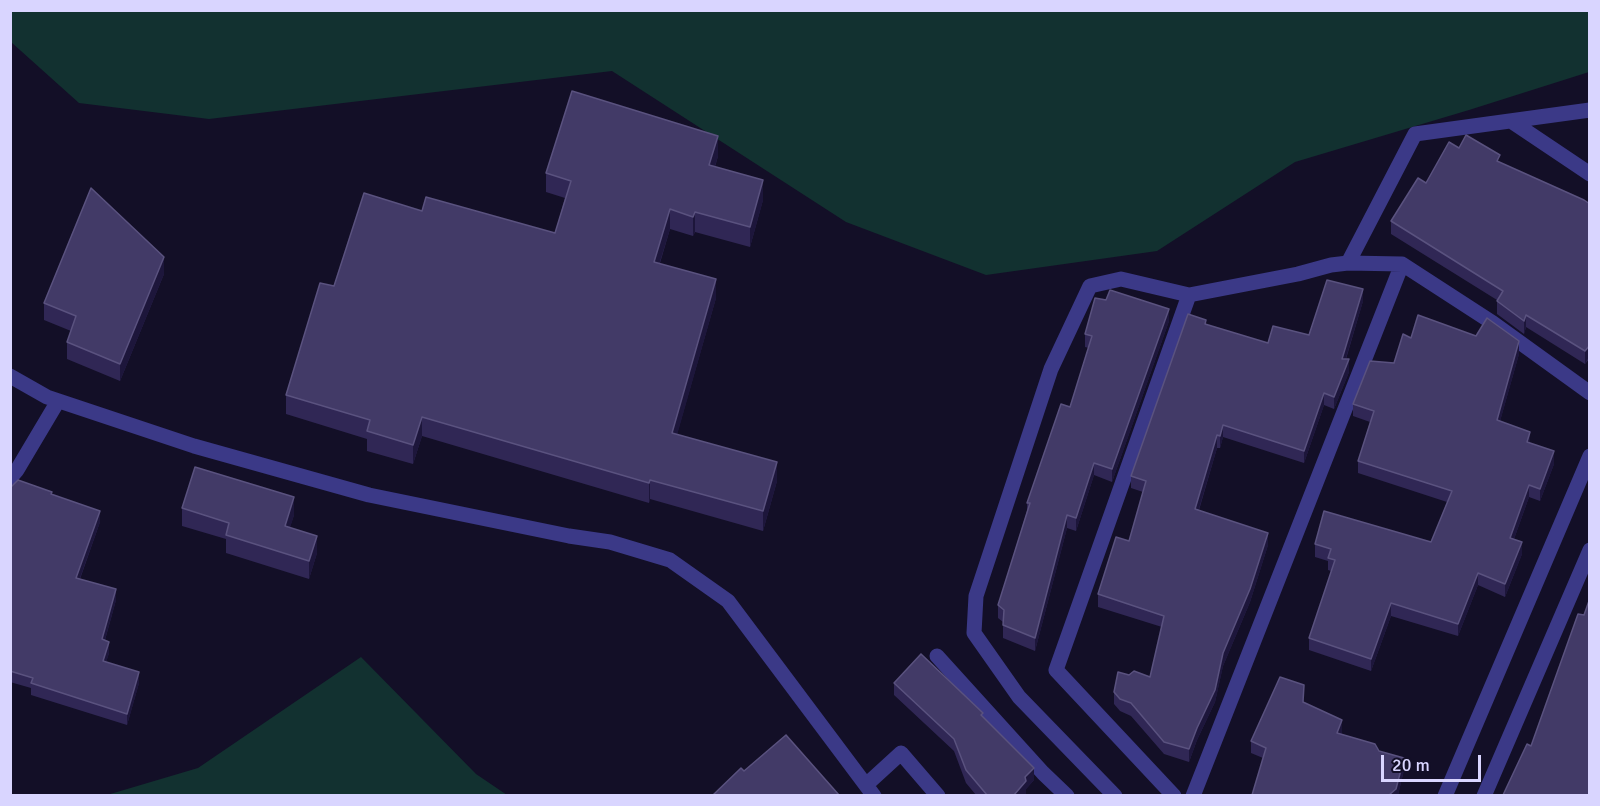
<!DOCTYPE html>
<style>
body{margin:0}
#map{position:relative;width:1600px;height:806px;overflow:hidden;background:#130f27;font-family:Signika,sans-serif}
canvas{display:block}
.frame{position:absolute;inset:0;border:12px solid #d9d5ff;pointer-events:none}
.scale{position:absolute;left:1381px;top:755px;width:100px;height:27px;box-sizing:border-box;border:3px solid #d9d5ff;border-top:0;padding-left:8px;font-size:18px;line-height:21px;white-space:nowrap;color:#d9d5ff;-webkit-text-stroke:4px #130f27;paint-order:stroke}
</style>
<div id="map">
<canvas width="1600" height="806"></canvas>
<div class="frame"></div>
<div class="scale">20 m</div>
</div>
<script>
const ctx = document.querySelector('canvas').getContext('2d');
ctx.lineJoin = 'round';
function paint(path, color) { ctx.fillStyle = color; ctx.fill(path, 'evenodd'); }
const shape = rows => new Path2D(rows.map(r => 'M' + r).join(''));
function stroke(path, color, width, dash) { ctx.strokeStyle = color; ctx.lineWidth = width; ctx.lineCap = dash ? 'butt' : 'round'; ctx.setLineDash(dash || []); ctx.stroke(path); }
paint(shape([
 [11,10,1590,11,1589,72,1469,110,1295,162,1157,251,986,275,846,222,612,71,209,119,79,103,11,42],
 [361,657,476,774,507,795,107,795,198,768]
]), '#123130');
stroke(shape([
 [1511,121,1590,174],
 [1348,263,1415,134,1590,110],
 [10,376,47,397,194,446,369,495,569,536,610,542,670,560,728,601,874,796],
 [10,478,17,470,58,401],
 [937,656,1043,773,1067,796],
 [866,785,901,753,938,796],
 [1115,796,1019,697,974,633,976,596,1051,369,1090,286,1121,279,1189,295,1298,274,1331,265,1348,263,1402,264,1493,323,1590,393],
 [1174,796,1056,670,1189,295],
 [1193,796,1402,264],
 [1445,796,1590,456],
 [1484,796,1590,550]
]), '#3b3987', 15);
paint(shape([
 [1459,148,1500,163,1590,204,1590,358,1585,364,1526,327,1524,334,1497,314,1497,300,1391,234,1391,221,1426,183],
 [718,156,715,167,763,200,750,247,695,232,693,236,670,229,660,263,716,298,677,434,777,481,763,531,650,499,649,503,422,436,413,464,367,451,367,439,286,414,286,395,334,286,555,233,565,198,546,192,546,173],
 [164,274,120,381,67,359,67,342,71,331,44,320,44,303],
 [1363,301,1346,359,1349,372,1334,409,1324,405,1304,463,1223,437,1220,448,1217,448,1199,510,1268,545,1250,602,1223,666,1215,702,1197,740,1189,762,1164,754,1131,716,1120,711,1114,704,1114,692,1129,675,1150,677,1162,627,1098,607,1098,594,1129,541,1143,492,1131,488,1131,476,1206,325,1268,343,1309,335],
 [1169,321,1112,482,1094,475,1076,531,1067,528,1035,651,1003,638,1003,622,998,618,998,605,1027,511,1027,503,1070,407,1089,348,1085,347,1085,334],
 [1411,338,1519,354,1500,421,1530,443,1554,464,1540,501,1529,497,1514,539,1522,554,1505,597,1478,585,1458,636,1391,616,1371,671,1309,650,1309,638,1331,571,1328,570,1328,561,1315,557,1315,544,1431,542,1447,502,1358,473,1358,461,1370,422,1353,416,1353,404,1394,363],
 [10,488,52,494,100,522,80,579,116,600,105,640,109,653,106,662,139,683,127,725,31,695,31,688,10,682],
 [182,508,294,515,290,527,317,553,309,579,226,553,226,539,182,526],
 [894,683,983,717,1034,780,1026,789,1026,793,1024,795,976,795,966,783,954,751,894,695],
 [1304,702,1342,733,1341,734,1379,751,1404,770,1398,795,1252,795,1263,758,1251,753,1251,741]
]), '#302755');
paint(shape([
 [718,136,718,156,709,185,709,165],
 [763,180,763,200,750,247,750,227],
 [670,209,670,229,654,281,654,262],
 [695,212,695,232,693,236,693,217],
 [164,257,164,274,120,381,120,364],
 [716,279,716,298,672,453,672,433],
 [1363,289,1363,301,1342,371,1342,359],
 [1169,309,1169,321,1112,482,1112,469],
 [1526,315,1526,327,1524,334,1524,321],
 [1519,341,1519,354,1497,432,1497,420],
 [1589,345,1589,357,1585,364,1585,351],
 [1349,359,1349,372,1334,409,1334,397],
 [1324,393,1324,405,1304,463,1304,451],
 [422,417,422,436,413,464,413,445],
 [1223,425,1223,437,1220,448,1220,436],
 [1530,432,1530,445,1527,442],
 [1217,435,1217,448,1195,522,1195,509],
 [1554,451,1554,464,1540,501,1540,489],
 [777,462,777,481,763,531,763,511],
 [1094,463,1094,475,1076,531,1076,518],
 [650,480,650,499,649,503,649,483],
 [1529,485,1529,497,1510,550,1510,538],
 [294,497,294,515,285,543,285,526],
 [100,511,100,522,76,589,76,578],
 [1067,515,1067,528,1035,651,1035,638],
 [1268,533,1268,545,1250,602,1223,666,1215,702,1197,740,1189,762,1189,749,1223,653],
 [317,536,317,553,309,579,309,561],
 [1522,542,1522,554,1505,597,1505,584],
 [1478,573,1478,585,1458,636,1458,624],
 [116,589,116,600,102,650,102,639],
 [1391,603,1391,616,1371,671,1371,659],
 [109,642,109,653,103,672,103,661],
 [139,672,139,683,127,725,127,714],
 [1342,720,1342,733,1337,746,1337,733],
 [1404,758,1404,770,1398,795,1389,795],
 [1034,768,1034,780,1026,789,1026,793,1024,795,1014,795,1025,777]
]), '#1d163b');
const building = shape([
 [572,91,718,136,709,165,763,180,750,227,695,212,693,217,670,209,654,262,716,279,672,433,777,462,763,511,650,480,649,483,422,417,413,445,367,431,370,420,286,395,320,283,334,286,364,193,422,211,426,197,555,233,571,181,546,173,572,91],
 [1466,135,1500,155,1497,161,1584,200,1590,204,1590,345,1585,351,1526,315,1524,321,1497,301,1503,291,1391,221,1418,178,1426,183,1449,142,1459,148,1466,135],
 [91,188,164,257,120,364,67,342,76,316,44,303,91,188],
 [1327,280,1363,289,1342,359,1349,359,1334,397,1324,393,1304,451,1223,425,1220,436,1217,435,1195,509,1268,533,1250,589,1223,653,1215,690,1197,728,1189,749,1164,742,1131,703,1120,699,1114,692,1118,672,1129,675,1134,671,1150,677,1164,616,1098,594,1116,537,1129,541,1146,481,1131,476,1188,314,1206,320,1205,324,1268,343,1273,326,1309,335,1327,280],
 [1110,290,1169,309,1112,469,1094,463,1076,518,1067,515,1035,638,1003,625,1004,610,998,605,1030,503,1027,503,1061,404,1070,407,1092,336,1085,334,1095,298,1106,300,1110,290],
 [1418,315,1476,336,1487,318,1519,341,1497,420,1530,432,1527,442,1554,451,1540,489,1529,485,1510,538,1522,542,1505,584,1478,573,1458,624,1391,603,1371,659,1309,638,1335,560,1328,558,1331,549,1315,544,1324,511,1431,542,1452,491,1358,461,1374,411,1353,404,1370,361,1394,363,1403,334,1411,338,1418,315],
 [195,467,294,497,285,526,317,536,309,561,226,535,229,523,182,508,195,467],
 [18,480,52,492,51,494,100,511,76,578,116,589,102,639,109,642,103,661,139,672,127,714,31,683,33,678,10,671,10,488,18,480],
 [1590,598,1590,795,1503,795,1527,744,1531,746,1578,614,1584,615,1590,598],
 [921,654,983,713,981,715,1034,768,1025,777,1026,781,1014,795,987,795,966,770,954,739,894,683,921,654],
 [1280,677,1304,685,1303,702,1342,720,1337,733,1375,744,1379,751,1404,758,1396,789,1389,795,1252,795,1266,748,1251,741,1280,677],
 [786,735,839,795,713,795,741,768,744,771,786,735]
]);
paint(building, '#423a67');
stroke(building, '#5a527f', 1.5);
</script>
